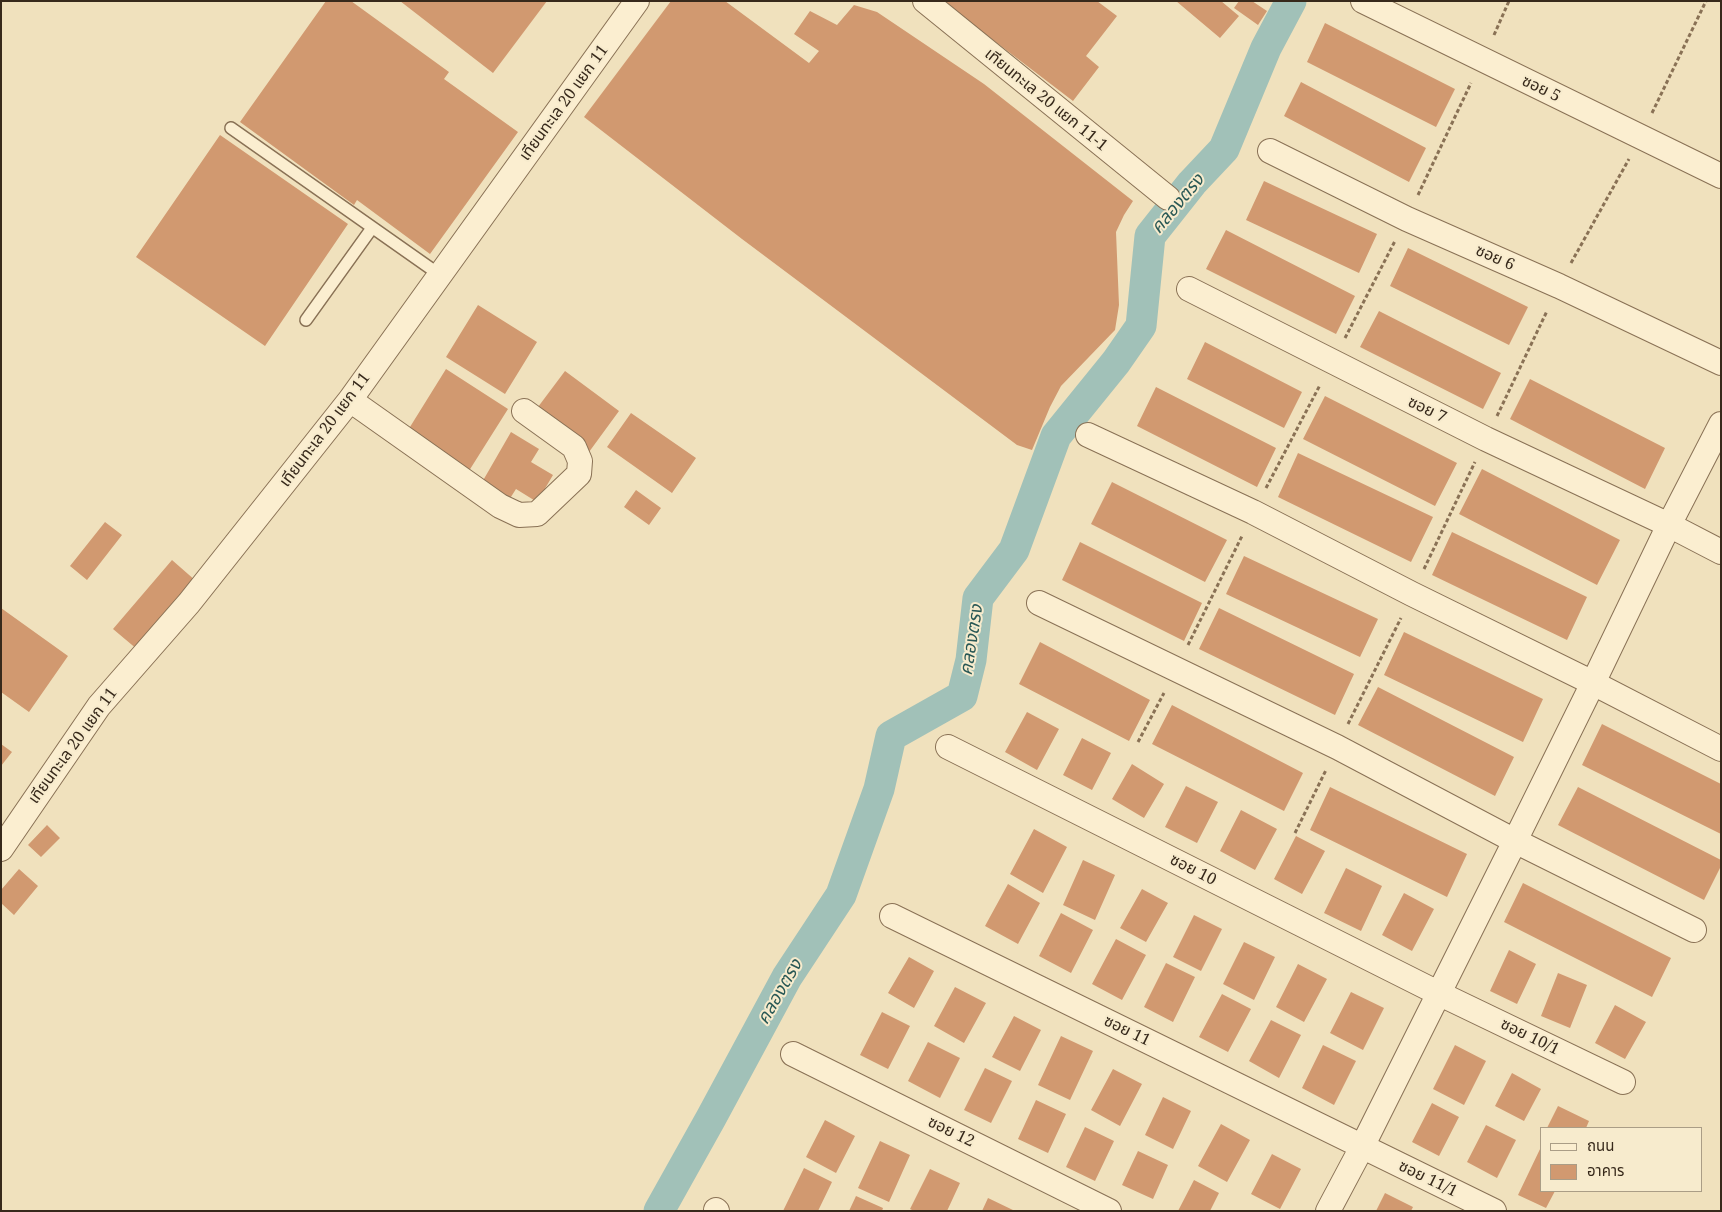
<!DOCTYPE html>
<meta charset="utf-8">
<style>
body{margin:0}
#map{position:relative;width:1722px;height:1212px;overflow:hidden;background:#f0e1bd;font-family:"Noto Serif","Noto Sans Thai",serif}
canvas{display:block}
.frame{position:absolute;inset:0;border:2px solid #37291b;pointer-events:none}
.legend{position:absolute;left:1540px;top:1127px;width:162px;height:65px;box-sizing:border-box;background:#f7ebcd;border:1px solid #aa9d86;margin:0;padding:6px 9px;list-style:none;font-size:15px;color:#37291b}
.legend li{display:flex;align-items:center;gap:10px;height:25px}
.legend b{width:25px;border:1px solid #aa9d86}
</style>
<div id="map">
<canvas width="1722" height="1212"></canvas>
<div class="frame"></div>
<ul class="legend">
<li><b style="height:6px;background:#fbeed0"></b>ถนน</li>
<li><b style="height:14px;background:#d19970"></b>อาคาร</li>
</ul>
</div>
<script>
const ctx = document.querySelector('canvas').getContext('2d');
ctx.lineJoin = 'round';
const shape = rows => new Path2D(rows.map(r => 'M' + r).join(''));
function stroke(path, color, width, dash) { ctx.strokeStyle = color; ctx.lineWidth = width; ctx.lineCap = dash ? 'butt' : 'round'; ctx.setLineDash(dash || []); ctx.stroke(path); }
function paint(path, color) { ctx.fillStyle = color; ctx.fill(path, 'evenodd'); }
function write(font, color, halo, rows, align = 'center') {
  ctx.font = font + ' "Noto Serif","Noto Sans Thai",serif'; ctx.lineWidth = 4; ctx.setLineDash([]); ctx.textBaseline = 'middle'; ctx.strokeStyle = halo; ctx.fillStyle = color; for (const [text, x, y, turn = 0] of rows) {
    ctx.save(); ctx.translate(x, y); ctx.rotate((+turn || 0) * Math.PI / 180); ctx.textAlign = isNaN(turn) ? turn : align; if (halo) ctx.strokeText(text, 0, 0); ctx.fillText(text, 0, 0); ctx.restore();
  }
}
stroke(shape([
 [659,1211,711,1118,787,977,841,895,879,789,891,736,962,696,971,660,978,598,1014,550,1056,436,1116,362,1141,326,1150,236,1192,183,1224,149,1266,48,1291,1]
]), '#a1c1b8', 31);
paint(shape([
 [326,1,351,1,449,72,444,79,518,132,430,254,357,200,354,205,240,122],
 [400,1,547,1,493,73],
 [671,1,725,1,809,63,819,51,794,34,810,11,837,25,854,5,877,12,984,84,1133,201,1124,215,1116,232,1119,305,1115,330,1061,386,1050,407,1032,450,1017,445,742,239,584,117],
 [942,1,1097,1,1117,16,1086,56,1099,67,1073,101],
 [1176,1,1221,1,1239,16,1220,38],
 [1239,1,1252,1,1267,11,1258,25,1234,8],
 [1325,23,1455,89,1436,127,1307,62],
 [1301,82,1426,148,1409,182,1284,116],
 [220,135,348,224,265,346,136,257],
 [1264,181,1377,234,1359,273,1246,220],
 [1226,230,1355,296,1336,334,1206,269],
 [1408,248,1528,307,1509,345,1390,286],
 [478,305,537,342,505,394,446,357],
 [1379,311,1501,373,1483,409,1360,347],
 [1205,342,1302,392,1284,428,1187,379],
 [446,369,508,409,467,474,405,435],
 [565,371,619,411,589,452,535,411],
 [1530,379,1665,448,1645,489,1510,419],
 [1156,387,1276,448,1257,487,1137,426],
 [1325,396,1457,463,1435,506,1303,439],
 [631,413,696,458,672,493,607,447],
 [511,432,539,449,531,462,553,475,537,502,516,489,509,500,481,484],
 [1298,453,1433,517,1411,562,1278,497],
 [1482,469,1620,540,1597,585,1459,514],
 [1112,482,1227,540,1205,582,1091,524],
 [636,490,661,508,649,525,624,507],
 [105,522,122,535,87,580,70,566],
 [1452,532,1587,597,1567,640,1432,575],
 [1080,542,1202,603,1184,641,1062,580],
 [1244,556,1378,619,1360,657,1226,594],
 [172,560,196,581,138,650,113,629],
 [1,608,68,656,29,712,1,692],
 [1219,608,1354,674,1335,715,1199,649],
 [1404,632,1543,699,1523,742,1384,675],
 [1040,642,1150,700,1129,741,1019,684],
 [1378,687,1514,757,1495,796,1358,725],
 [1172,705,1303,773,1284,811,1152,744],
 [1027,712,1059,729,1037,770,1005,752],
 [1602,724,1721,784,1721,834,1582,765],
 [1082,738,1111,753,1092,790,1063,775],
 [1,744,12,752,1,766],
 [1132,764,1164,784,1144,818,1112,799],
 [1186,786,1218,802,1197,843,1165,827],
 [1330,787,1467,854,1447,897,1310,830],
 [1578,787,1721,860,1721,866,1704,900,1558,825],
 [1241,810,1277,829,1255,870,1220,851],
 [47,825,60,838,41,857,28,845],
 [1034,829,1067,847,1043,893,1010,874],
 [1296,836,1325,851,1302,894,1274,879],
 [1083,860,1115,875,1095,920,1063,905],
 [1346,868,1382,886,1361,931,1324,913],
 [19,869,38,886,14,915,1,903,1,890],
 [1523,883,1671,958,1652,997,1504,922],
 [1008,884,1040,903,1018,944,985,926],
 [1142,889,1168,903,1146,942,1120,928],
 [1404,893,1434,909,1412,951,1382,935],
 [1061,913,1093,930,1071,973,1039,956],
 [1194,915,1222,929,1201,971,1173,957],
 [1116,939,1146,955,1122,1000,1092,984],
 [1244,942,1275,957,1254,1000,1223,984],
 [1509,950,1536,964,1517,1004,1490,991],
 [909,957,934,971,914,1008,888,993],
 [1166,963,1195,977,1173,1022,1144,1007],
 [1298,964,1327,979,1304,1022,1276,1007],
 [1558,973,1587,985,1570,1028,1541,1016],
 [955,987,986,1003,964,1043,934,1026],
 [1351,992,1384,1008,1363,1050,1330,1033],
 [1222,994,1251,1009,1228,1052,1199,1037],
 [1615,1005,1646,1022,1625,1059,1595,1043],
 [882,1012,910,1026,888,1069,860,1055],
 [1014,1016,1041,1030,1020,1071,992,1057],
 [1271,1020,1301,1035,1279,1078,1249,1061],
 [1061,1036,1093,1051,1070,1100,1038,1085],
 [928,1042,960,1058,940,1098,908,1081],
 [1323,1045,1356,1061,1334,1105,1302,1088],
 [1455,1045,1486,1061,1464,1105,1433,1089],
 [985,1068,1012,1081,991,1123,964,1110],
 [1113,1069,1142,1084,1120,1126,1091,1110],
 [1512,1073,1541,1089,1524,1121,1495,1106],
 [1163,1097,1191,1111,1173,1149,1145,1135],
 [1036,1100,1066,1114,1048,1153,1018,1139],
 [1432,1103,1459,1117,1439,1156,1412,1142],
 [1558,1106,1589,1121,1586,1128,1547,1128],
 [825,1120,855,1136,836,1173,806,1157],
 [1221,1124,1250,1140,1227,1182,1198,1166],
 [1486,1125,1516,1140,1497,1178,1467,1162],
 [1085,1127,1114,1141,1095,1181,1066,1167],
 [880,1141,910,1155,889,1202,858,1188],
 [1541,1147,1541,1191,1555,1191,1546,1208,1518,1195],
 [1138,1151,1168,1165,1153,1199,1122,1185],
 [1272,1154,1301,1169,1280,1209,1251,1194],
 [804,1168,832,1182,818,1211,783,1211],
 [930,1169,960,1183,947,1211,914,1211,910,1209],
 [1194,1180,1219,1193,1210,1211,1178,1211],
 [1385,1193,1413,1207,1411,1211,1376,1211],
 [856,1196,883,1208,882,1211,849,1211],
 [988,1198,1015,1211,982,1211]
]), '#d19970');
const lane = shape([
 [231,128,440,275],
 [306,320,372,228]
]);
const street = shape([
 [925,1,1168,198],
 [1363,1,1721,176],
 [1270,151,1407,219,1559,286,1721,363],
 [1189,289,1486,439,1669,525,1721,552],
 [350,400,500,506,519,515,537,514,579,474,580,461,574,447,524,411],
 [1088,435,1253,512,1412,594,1593,683,1721,749],
 [1039,603,1337,747,1515,841,1694,930],
 [948,747,1438,993,1623,1082],
 [1,849,99,706,189,603,350,400,637,1],
 [892,916,1494,1211],
 [793,1054,1109,1211],
 [716,1210,717,1211],
 [1328,1211,1362,1147,1515,841,1593,683,1669,525,1721,424]
]);
stroke(lane, '#897155', 14);
stroke(street, '#897155', 26);
stroke(shape([
 [1494,35,1509,1],
 [1652,113,1706,1],
 [1418,195,1471,83],
 [1571,263,1629,159],
 [1345,338,1395,241],
 [1497,416,1547,311],
 [1266,488,1320,385],
 [1424,569,1475,462],
 [1188,645,1242,536],
 [1348,724,1401,618],
 [1138,742,1164,693],
 [1295,833,1326,770]
]), '#897155', 3, [4, 2.5]);
stroke(lane, '#fbeed0', 11);
stroke(street, '#fbeed0', 24);
write('16px', '#37291b', '#f7ebcd', [
 ["ซอย 5",1541,89,26],
 ["เทียนทะเล 20 แยก 11-1",1046,100,39],
 ["เทียนทะเล 20 แยก 11",564,103,-54],
 ["ซอย 6",1495,258,24],
 ["ซอย 7",1427,410,26],
 ["เทียนทะเล 20 แยก 11",325,430,-53],
 ["เทียนทะเล 20 แยก 11",73,746,-54],
 ["ซอย 10",1193,870,27],
 ["ซอย 11",1127,1031,26],
 ["ซอย 10/1",1530,1037,26],
 ["ซอย 12",951,1132,26],
 ["ซอย 11/1",1428,1179,26]
]);
write('italic 18px', '#295855', '#f7ebcd', [
 ["คลองตรง",1178,204,-50],
 ["คลองตรง",972,640,-81],
 ["คลองตรง",780,992,-60]
]);
</script>
